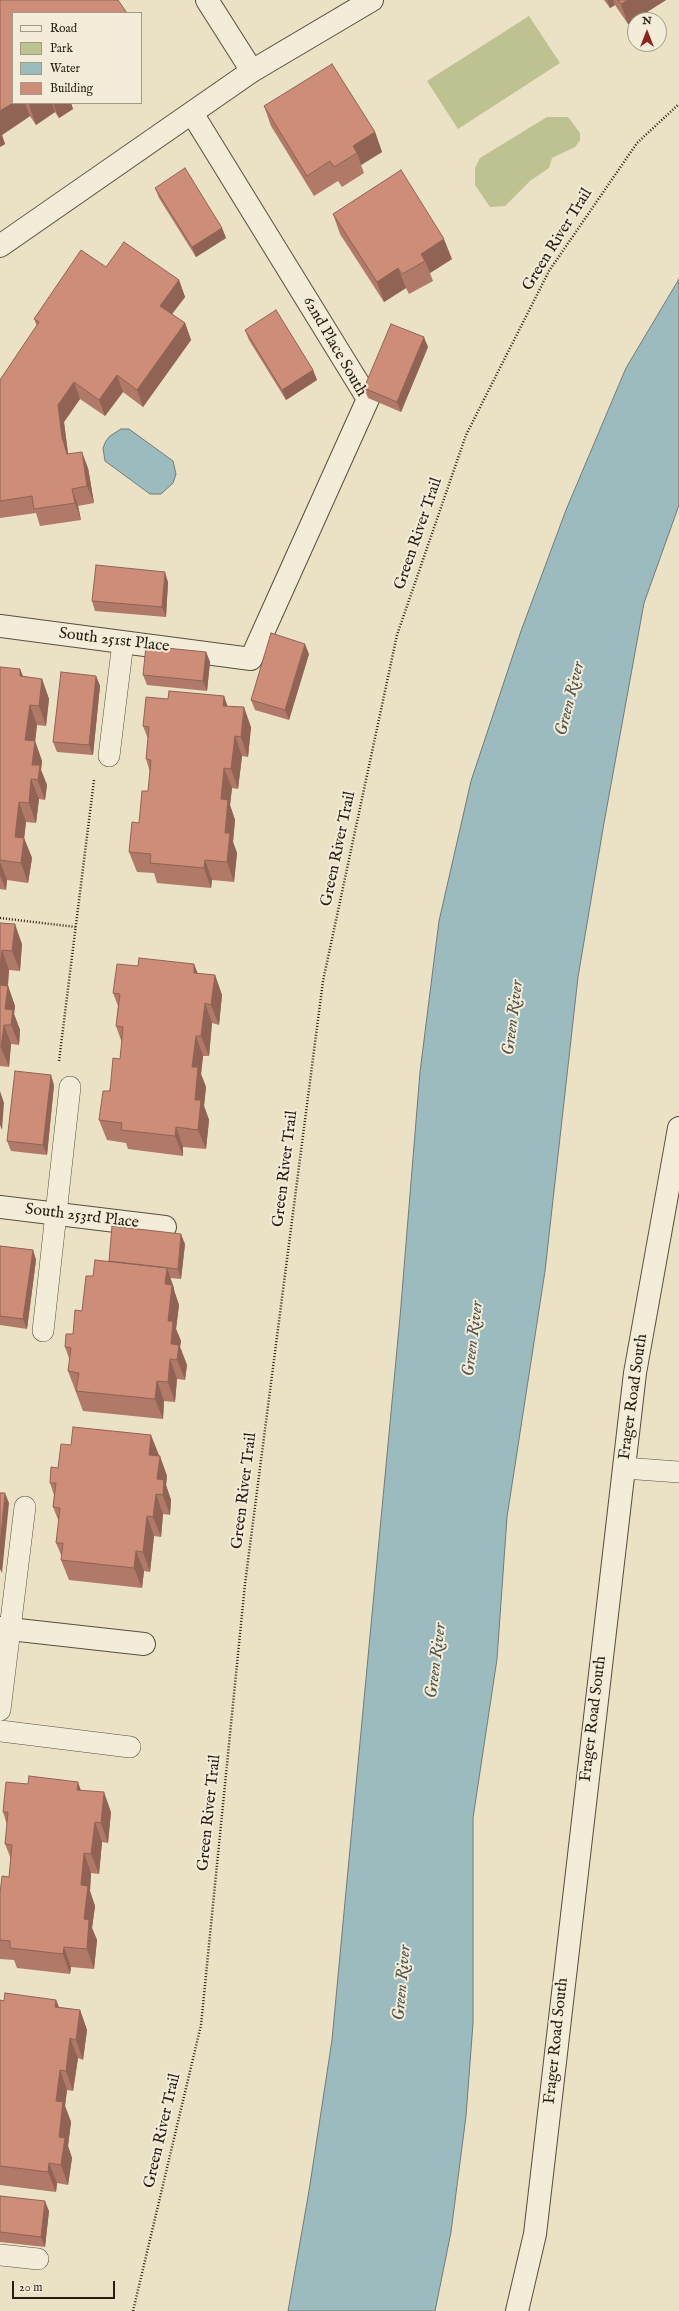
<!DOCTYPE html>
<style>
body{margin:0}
#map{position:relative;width:679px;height:2311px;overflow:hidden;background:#ebe1c5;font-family:"IM FELL English",serif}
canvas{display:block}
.legend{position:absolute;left:12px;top:12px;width:130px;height:92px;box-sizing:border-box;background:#f2ecd9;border:1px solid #a19989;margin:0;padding:5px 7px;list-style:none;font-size:12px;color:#281d11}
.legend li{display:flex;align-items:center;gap:8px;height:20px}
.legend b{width:20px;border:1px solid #a19989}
.north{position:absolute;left:627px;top:12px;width:40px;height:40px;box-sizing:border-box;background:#f2ecd9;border:1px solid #a19989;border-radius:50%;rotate:0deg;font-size:11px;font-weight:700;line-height:16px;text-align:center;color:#281d11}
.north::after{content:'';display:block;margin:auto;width:14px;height:18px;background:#8f2418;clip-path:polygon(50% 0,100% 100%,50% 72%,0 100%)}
.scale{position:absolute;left:12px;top:2281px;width:103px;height:18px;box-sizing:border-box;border:2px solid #281d11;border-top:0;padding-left:5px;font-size:12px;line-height:14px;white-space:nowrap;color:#281d11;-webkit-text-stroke:3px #f2ecd9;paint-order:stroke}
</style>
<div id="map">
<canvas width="679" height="2311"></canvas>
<ul class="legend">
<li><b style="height:5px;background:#f2ecd9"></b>Road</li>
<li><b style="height:11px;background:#bec190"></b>Park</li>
<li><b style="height:11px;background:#9cbbbe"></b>Water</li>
<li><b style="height:11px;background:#cd8d79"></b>Building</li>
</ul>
<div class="north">N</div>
<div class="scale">20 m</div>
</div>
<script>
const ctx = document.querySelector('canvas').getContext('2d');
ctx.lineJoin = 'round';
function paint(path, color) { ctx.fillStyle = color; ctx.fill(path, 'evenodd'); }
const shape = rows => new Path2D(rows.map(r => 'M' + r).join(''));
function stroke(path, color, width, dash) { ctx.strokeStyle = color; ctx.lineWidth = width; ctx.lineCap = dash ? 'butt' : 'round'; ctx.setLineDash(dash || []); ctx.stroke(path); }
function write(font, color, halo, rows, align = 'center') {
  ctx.font = font + ' "IM FELL English",serif'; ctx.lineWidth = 4; ctx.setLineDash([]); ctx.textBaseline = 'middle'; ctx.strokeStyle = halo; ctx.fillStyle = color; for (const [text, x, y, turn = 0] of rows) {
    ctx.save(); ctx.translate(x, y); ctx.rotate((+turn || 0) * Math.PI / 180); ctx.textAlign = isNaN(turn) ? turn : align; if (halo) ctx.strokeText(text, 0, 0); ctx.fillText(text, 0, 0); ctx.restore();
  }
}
paint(shape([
 [529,16,560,63,458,129,427,81],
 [547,117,568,117,580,133,580,140,575,147,552,158,549,168,530,181,505,206,490,207,475,185,475,168,480,158]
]), '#bec190');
const water = shape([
 [679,279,679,505,644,603,604,823,578,977,545,1271,507,1517,497,1659,473,1818,473,2023,466,2116,451,2232,435,2311,288,2311,309,2191,332,2040,400,1317,420,1072,439,921,471,781,521,631,566,510,626,368,679,279],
 [121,429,129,429,173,461,176,474,173,483,161,494,150,494,105,461,103,448,106,441,110,436,121,429]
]);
paint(water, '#9cbbbe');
stroke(water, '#6e7c79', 1);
const service = shape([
 [109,756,123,642],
 [43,1331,70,1087],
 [624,1468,679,1472],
 [0,1710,25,1507],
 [0,1731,130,1747],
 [0,2255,38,2259]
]);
const minor = shape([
 [207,0,252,71],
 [0,246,252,71,372,0],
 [0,626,251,659,368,399,192,113],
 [0,1207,165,1227],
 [0,1628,144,1644],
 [517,2311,535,2234,635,1373,679,1128]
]);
stroke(service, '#594e3e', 22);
stroke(minor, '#594e3e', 24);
stroke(shape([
 [0,918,76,927],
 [59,1061,94,780],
 [133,2311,201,2025,245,1584,323,981,397,635,466,435,549,271,637,143,679,104]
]), '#281d11', 2.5, [1, 2]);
stroke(service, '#f2ecd9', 21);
stroke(minor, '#f2ecd9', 22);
paint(shape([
 [0,0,13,103,71,103,73,109,59,118,55,112,36,125,30,116,2,135,5,144,0,147],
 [604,0,666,0,628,24,615,5,610,8],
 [264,106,375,132,382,152,361,165,364,173,342,187,338,181,314,196,271,126],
 [155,188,222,228,226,238,196,257,159,198],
 [333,214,452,259,430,273,433,281,409,294,406,288,384,302,340,234],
 [106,267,179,280,185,297,172,314,185,323,191,340,143,407,123,392,105,416,80,399,64,422,68,454,88,468,94,503,78,506,81,520,40,526,36,513,0,518,0,380,37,326,34,319],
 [245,330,313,370,317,380,286,400,249,340],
 [428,347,401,412,368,398,364,388],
 [168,582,166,617,95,611,92,601],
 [206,652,210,662,207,691,147,685,143,675],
 [309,654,289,720,255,710,251,700],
 [0,667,20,669,23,676,42,679,49,699,46,726,37,725,35,741,42,761,41,770,47,785,45,800,39,799,36,823,26,822,24,838,32,858,28,883,7,880,6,890,0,889],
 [96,676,100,686,93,755,57,752,53,742],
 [224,696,227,706,251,727,248,757,242,756,238,789,232,788,230,805,235,820,233,842,237,853,234,882,212,880,211,888,157,883,154,873,137,872,129,852,139,823,148,791,150,772,146,759,148,739,143,726,168,699],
 [0,923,22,944,20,971,9,970,8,986,15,1006,14,1014,20,1030,19,1045,11,1044,9,1067,0,1066],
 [198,974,215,975,222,995,219,1025,212,1023,209,1056,203,1056,201,1074,206,1087,204,1106,209,1120,206,1149,183,1147,183,1156,128,1149,126,1143,107,1140,99,1120,120,1059,122,1043,116,1026,118,1006,113,993],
 [54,1085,47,1155,11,1151,7,1141],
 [185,1244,181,1279,170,1278,174,1288,174,1290,179,1305,176,1329,181,1341,180,1347,187,1365,185,1380,177,1379,175,1402,164,1401,163,1419,83,1411,68,1371,70,1361,65,1347,73,1334,82,1311,93,1276,109,1261],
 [0,1246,33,1250,36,1260,27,1329,0,1325],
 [159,1455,167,1476,166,1485,171,1500,170,1515,163,1514,161,1537,154,1536,150,1572,144,1571,142,1588,69,1580,61,1560,62,1557,56,1543,59,1522,53,1507,54,1495,50,1483,58,1468],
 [81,1790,111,1812,108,1843,102,1842,99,1874,91,1873,90,1891,95,1906,92,1928,97,1940,94,1969,71,1967,70,1974,17,1968,14,1960,0,1959,0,1893,9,1877,11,1859,5,1844,7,1825,3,1812],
 [0,2000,4,2001,56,2000,59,2007,80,2010,87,2030,83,2060,78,2058,73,2091,67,2090,65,2106,71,2122,68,2146,72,2158,68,2185,57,2183,56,2192,0,2185],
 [0,2196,49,2211,45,2247,0,2242]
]), '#b07968');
paint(shape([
 [607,0,613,0,615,5,610,8],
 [628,0,666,0,628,24,621,4],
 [13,103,25,103,30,116,2,135,5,144,0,147,0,111],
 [31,103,52,103,55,112,36,125,29,105],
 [53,103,71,103,73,109,59,118],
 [375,132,382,152,361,165,357,153,353,146],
 [222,228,226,238,196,257,192,247],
 [444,239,452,259,430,273,425,261,421,254],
 [398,268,406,288,384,302,377,282],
 [179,280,185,297,166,322,160,306],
 [185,323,191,340,143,407,137,390],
 [424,337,428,347,401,412,397,402],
 [313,370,317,380,286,400,282,390],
 [117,375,123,392,105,416,99,400],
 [74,382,80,399,64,422,68,453,73,471,67,454,62,437,58,405],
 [82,452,88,468,94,503,87,486],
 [72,489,78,506,81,520,75,503],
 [165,572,168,582,166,617,162,607],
 [305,644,309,654,289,720,285,710],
 [206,652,210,662,207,691,203,681],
 [20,669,28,689,20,676],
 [96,676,100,686,93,755,89,745],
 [42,679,49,699,46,726,39,706],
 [224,696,231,716,223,706],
 [30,705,37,725,33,760,25,740],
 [244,707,251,727,248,757,241,737],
 [235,736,242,756,238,789,231,769],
 [35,741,42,761,41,770,47,785,45,800,32,765],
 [224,768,232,788,230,805,235,820,233,842,237,853,234,882,227,862,225,833,221,799],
 [31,779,39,799,36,823,29,803],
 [19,802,26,822,22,857,15,837],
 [24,838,32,858,28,883,21,863],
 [205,860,212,880,211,888,204,868],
 [0,862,7,880,6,890,0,875],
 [15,924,22,944,20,971,12,951],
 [2,950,9,970,6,1005,0,989,0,968],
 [194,964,202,984,194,973],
 [215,975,222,995,219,1025,211,1005],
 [8,986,15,1006,14,1014,20,1030,19,1045,5,1009],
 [205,1003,212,1023,209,1056,201,1036],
 [4,1025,11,1044,9,1067,1,1047],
 [196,1036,203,1056,201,1074,206,1087,204,1106,209,1120,206,1149,198,1130,195,1100,192,1067],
 [51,1075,54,1085,47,1155,43,1145],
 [0,1091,4,1103,2,1130,0,1125],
 [176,1127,183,1147,183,1156,175,1136],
 [181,1234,185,1244,181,1279,178,1269],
 [33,1250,36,1260,27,1329,23,1319],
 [167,1268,174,1288,174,1290,179,1305,176,1329,181,1341,180,1347,187,1365,185,1380,171,1344,168,1321,165,1284],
 [170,1359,177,1379,175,1402,168,1382],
 [157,1381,164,1401,163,1419,155,1399],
 [151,1435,159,1455,156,1475,149,1455],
 [160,1456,167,1476,166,1485,171,1500,170,1515,157,1479],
 [5,1493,9,1503,2,1573,0,1569,0,1545],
 [156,1494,163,1514,161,1537,153,1517],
 [147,1516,154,1536,150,1572,143,1552],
 [136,1551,144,1571,142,1588,134,1568],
 [78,1782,85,1802,77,1790],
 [104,1792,111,1812,108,1843,101,1823],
 [95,1822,102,1842,99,1874,91,1854],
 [84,1853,91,1873,90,1891,95,1906,92,1928,97,1940,94,1969,87,1949,81,1885],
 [64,1947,71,1967,70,1974,63,1954],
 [56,2000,64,2020,55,2007],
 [80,2010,87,2030,83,2060,76,2040],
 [70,2038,78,2058,73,2091,66,2071],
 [60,2070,67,2090,65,2106,71,2122,68,2146,72,2158,68,2185,61,2165,56,2101],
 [49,2163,57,2183,56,2192,48,2172],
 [45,2201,49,2211,45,2247,41,2237]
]), '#906355');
const building = shape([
 [0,0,118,0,127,13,13,13,13,103,0,111,0,0],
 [618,0,628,0,621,4,618,0],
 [332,64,375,132,353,146,357,153,334,167,330,161,307,176,264,106,332,64],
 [185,168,222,228,192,247,155,188,185,168],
 [401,170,444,239,421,254,425,261,402,274,398,268,377,282,333,214,401,170],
 [124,242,179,280,160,306,185,323,137,390,117,375,99,400,74,382,58,405,62,437,67,454,82,452,87,486,72,489,75,503,34,509,32,496,0,501,0,380,39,322,34,319,81,250,106,267,124,242],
 [276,310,313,370,282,390,245,330,276,310],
 [391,324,424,337,397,402,364,388,391,324],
 [96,565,165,572,162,607,92,601,96,565],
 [271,633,305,644,285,710,251,700,271,633],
 [146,646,206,652,203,681,143,675,146,646],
 [0,667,20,669,20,676,42,679,39,706,30,705,25,740,35,741,32,765,40,765,38,780,31,779,29,803,19,802,15,837,24,838,21,863,0,860,0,667],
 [61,672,96,676,89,745,53,742,61,672],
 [169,691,224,696,223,706,244,707,241,737,235,736,231,769,224,768,221,799,228,800,225,833,230,833,227,862,205,860,204,868,150,863,151,854,129,852,132,822,139,823,142,791,148,791,151,760,146,759,149,727,143,726,146,697,168,699,169,691],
 [0,923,15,924,12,951,2,950,0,968,0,923],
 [139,958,194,964,194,973,215,975,211,1005,205,1003,201,1036,196,1036,192,1067,198,1067,195,1100,201,1100,198,1130,176,1127,175,1136,121,1130,122,1123,99,1120,103,1091,110,1091,113,1058,120,1059,123,1027,116,1026,120,994,113,993,117,964,138,966,139,958],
 [0,985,8,986,5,1009,13,1010,11,1025,4,1025,1,1047,0,1047,0,985],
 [15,1071,51,1075,43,1145,7,1141,15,1071],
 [112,1226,181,1234,178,1269,109,1261,112,1226],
 [0,1246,33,1250,23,1319,0,1316,0,1246],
 [95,1260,167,1268,165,1284,172,1285,168,1321,173,1321,171,1344,179,1345,177,1360,170,1359,168,1382,157,1381,155,1399,76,1391,79,1373,68,1371,71,1348,65,1347,66,1334,73,1334,75,1310,82,1311,86,1276,93,1276,95,1260],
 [73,1427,151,1435,149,1455,160,1456,157,1479,164,1480,163,1495,156,1494,153,1517,147,1516,143,1552,136,1551,134,1568,61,1560,63,1543,56,1543,60,1508,53,1507,56,1483,50,1483,51,1467,58,1468,61,1444,71,1445,73,1427],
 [0,1493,5,1493,0,1545,0,1493],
 [29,1776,78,1782,77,1790,104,1792,101,1823,95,1822,91,1854,84,1853,81,1885,88,1886,84,1919,89,1920,87,1949,64,1947,63,1954,10,1948,10,1941,0,1940,0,1893,2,1876,9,1877,12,1845,5,1844,8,1812,3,1812,6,1782,28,1784,29,1776],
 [5,1993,56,2000,55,2007,80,2010,76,2040,70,2038,66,2071,60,2070,56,2101,63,2102,59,2137,65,2138,61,2165,49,2163,48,2172,0,2166,0,2000,4,2001,5,1993],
 [0,2196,45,2201,41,2237,0,2232,0,2196]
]);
paint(building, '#cd8d79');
stroke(building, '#906355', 1);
write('16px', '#281d11', '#f2ecd9', [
 ["Green River Trail",558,240,-58],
 ["62nd Place South",334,347,60],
 ["Green River Trail",419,534,-71],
 ["South 251st Place",114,641,7],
 ["Green River Trail",339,849,-78],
 ["Green River Trail",286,1169,-83],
 ["South 253rd Place",82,1217,7],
 ["Frager Road South",634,1397,-82],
 ["Green River Trail",245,1491,-83],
 ["Frager Road South",594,1719,-83],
 ["Green River Trail",210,1813,-84],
 ["Frager Road South",557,2041,-84],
 ["Green River Trail",163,2131,-77]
]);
write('italic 17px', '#51544e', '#f2ecd9', [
 ["Green River",571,699,-76],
 ["Green River",514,1018,-83],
 ["Green River",474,1339,-83],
 ["Green River",437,1661,-83],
 ["Green River",403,1983,-85]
]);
</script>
